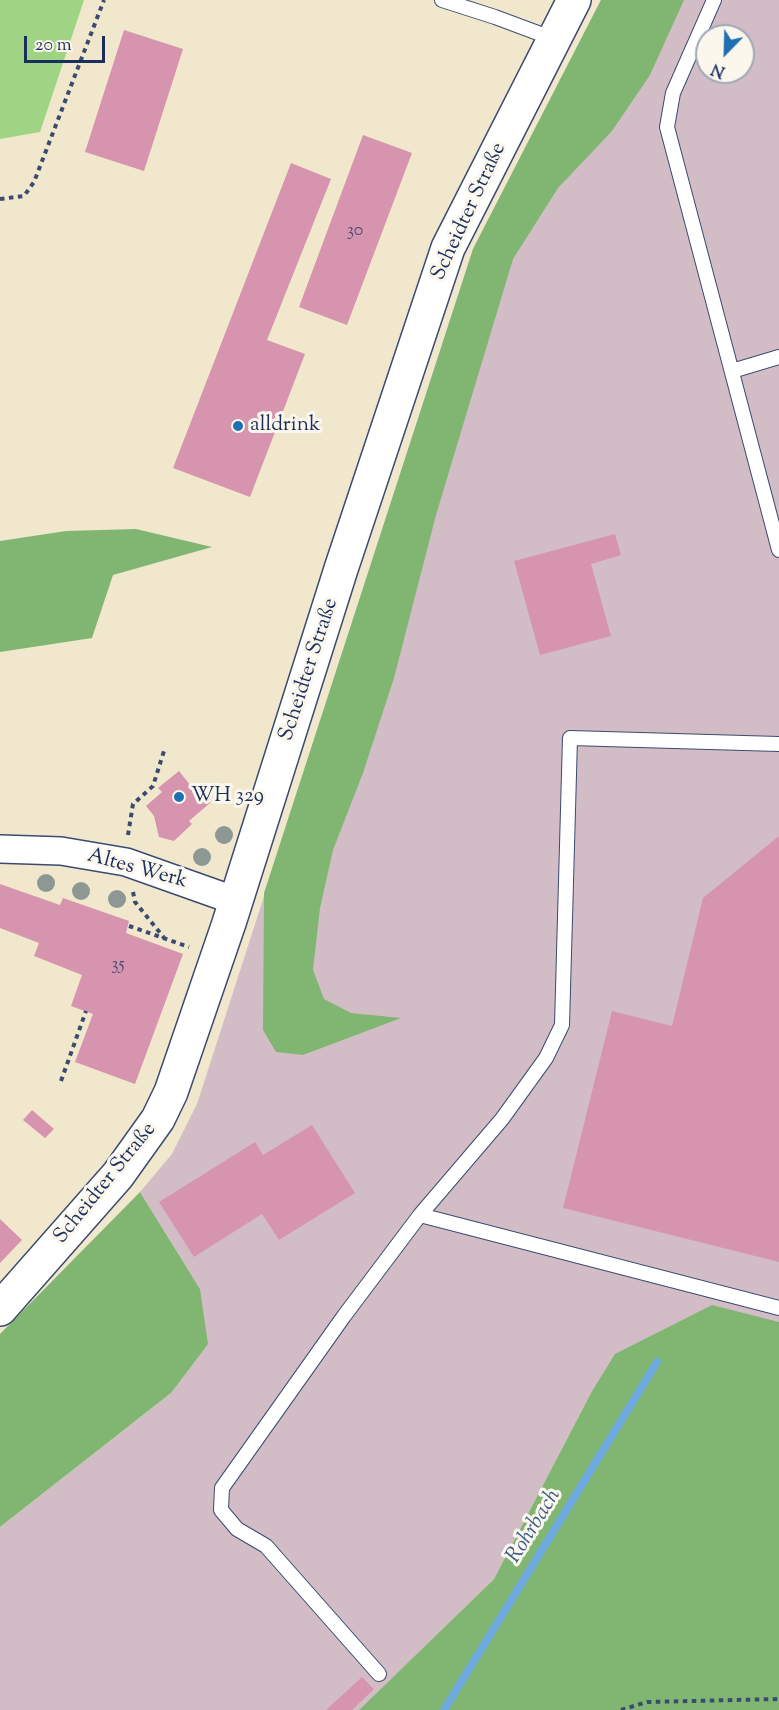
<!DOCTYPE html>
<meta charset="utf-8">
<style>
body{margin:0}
#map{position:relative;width:779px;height:1710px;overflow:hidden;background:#f1e7cd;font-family:"Sorts Mill Goudy",serif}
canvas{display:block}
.north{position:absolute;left:695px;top:24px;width:60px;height:60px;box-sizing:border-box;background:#fbf7ec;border:2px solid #a1a7b3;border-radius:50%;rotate:203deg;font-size:16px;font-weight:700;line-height:24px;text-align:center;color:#1b2f5e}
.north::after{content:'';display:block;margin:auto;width:21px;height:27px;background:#1f6fb2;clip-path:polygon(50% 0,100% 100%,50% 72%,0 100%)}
.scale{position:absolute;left:24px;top:36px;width:81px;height:27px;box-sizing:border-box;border:3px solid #1b2f5e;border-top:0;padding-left:8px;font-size:18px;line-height:21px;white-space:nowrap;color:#1b2f5e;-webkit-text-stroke:4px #fbf7ec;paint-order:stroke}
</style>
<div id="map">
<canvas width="779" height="1710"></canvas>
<div class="north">N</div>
<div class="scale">20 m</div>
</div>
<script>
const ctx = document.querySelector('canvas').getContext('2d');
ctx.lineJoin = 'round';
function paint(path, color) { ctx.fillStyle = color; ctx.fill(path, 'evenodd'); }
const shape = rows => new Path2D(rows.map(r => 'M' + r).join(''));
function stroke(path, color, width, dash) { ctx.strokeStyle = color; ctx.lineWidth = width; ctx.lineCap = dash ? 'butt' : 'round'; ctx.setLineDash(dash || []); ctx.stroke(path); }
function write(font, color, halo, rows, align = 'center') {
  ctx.font = font + ' "Sorts Mill Goudy",serif'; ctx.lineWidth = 6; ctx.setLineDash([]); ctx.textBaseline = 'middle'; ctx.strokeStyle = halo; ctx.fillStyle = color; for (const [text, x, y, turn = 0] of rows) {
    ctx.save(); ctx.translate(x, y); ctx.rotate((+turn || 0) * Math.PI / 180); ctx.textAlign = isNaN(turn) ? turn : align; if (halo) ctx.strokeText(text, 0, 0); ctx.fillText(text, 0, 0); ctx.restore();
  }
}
paint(shape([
 [601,0,779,0,779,1447,591,1393,494,1579,359,1710,0,1710,0,1527,171,1393,200,1289,140,1192,172,1154,197,1104,473,249],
 [707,36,743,36,743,72,707,72]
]), '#d2bdc7');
paint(shape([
 [0,0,84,0,40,132,0,139]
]), '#a0d485');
paint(shape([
 [601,0,684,0,650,75,612,131,558,188,513,259,436,515,394,678,363,773,333,850,320,908,313,970,324,999,351,1013,401,1018,303,1055,276,1052,263,1030,264,893,473,249],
 [136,529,212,547,113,575,92,638,0,652,0,541,66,531],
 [140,1192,200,1289,208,1344,171,1393,0,1527,0,1334],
 [712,1305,779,1322,779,1710,359,1710,494,1579,591,1393,615,1354]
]), '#80b672');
stroke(shape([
 [444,1710,657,1362]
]), '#6fabe0', 8);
paint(shape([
 [124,30,183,49,144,171,85,152],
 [363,135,412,153,347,325,299,307],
 [291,163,331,179,267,340,305,354,250,497,173,468],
 [615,534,621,555,591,564,611,636,540,655,514,561],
 [179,771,190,785,193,783,210,803,189,821,192,824,174,841,159,837,154,816,146,806,162,792,158,788],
 [779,836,779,1262,563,1208,612,1011,672,1026,703,898],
 [0,884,60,905,63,898,129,921,126,933,183,954,135,1084,75,1062,93,1014,71,1006,82,975,34,956,39,943,0,928],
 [32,1110,54,1129,45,1138,23,1120],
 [312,1125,355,1193,279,1240,262,1214,194,1257,159,1202,255,1142,263,1155],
 [0,1219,22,1240,0,1263],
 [362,1677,374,1689,352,1710,326,1710]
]), '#d694af');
const service = shape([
 [442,0,495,17,554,39],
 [714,0,673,93,667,127,779,550],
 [732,371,779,357],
 [420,1215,779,1308],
 [379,1674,266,1546,237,1529,221,1510,222,1488,344,1316,420,1215,502,1119,546,1058,562,1025,570,738,779,744]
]);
const minor = shape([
 [0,849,61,851,126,862,236,901]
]);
const secondary = shape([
 [0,1309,118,1175,158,1119,171,1092,229,923,341,569,448,248,574,0]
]);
stroke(service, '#3b4b6f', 16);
stroke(minor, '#3b4b6f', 30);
stroke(secondary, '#3b4b6f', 36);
stroke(shape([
 [0,199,24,196,34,182,104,0],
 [128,835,133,804,153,786,164,751],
 [133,892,135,902,165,939],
 [129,926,189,947],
 [61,1081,86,1011],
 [621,1710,647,1702,779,1699]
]), '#3b4b6f', 4, [4.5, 4.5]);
stroke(service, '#fff', 14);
stroke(minor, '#fff', 27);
stroke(secondary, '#fff', 33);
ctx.fillStyle = '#8d9895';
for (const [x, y] of [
 [224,835],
 [202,857],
 [46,883],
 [81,891],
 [117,899]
]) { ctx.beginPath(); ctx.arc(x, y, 9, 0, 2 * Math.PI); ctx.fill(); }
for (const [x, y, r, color] of [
 [238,426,6,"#1f6fb2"],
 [179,797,6,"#1f6fb2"]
]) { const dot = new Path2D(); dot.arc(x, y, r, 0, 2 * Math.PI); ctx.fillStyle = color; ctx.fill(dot); stroke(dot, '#fbf7ec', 2); }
write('18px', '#4a4872', null, [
 ["30",355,232],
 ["35",118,966]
]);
write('21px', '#1b2f5e', '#fbf7ec', [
 ["Scheidter Straße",470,212,-65],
 ["Scheidter Straße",310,670,-72],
 ["Altes Werk",137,870,15],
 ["Scheidter Straße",106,1184,-51]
]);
write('21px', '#1b2f5e', '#fbf7ec', [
 ["alldrink",250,426],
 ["WH 329",191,797]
], 'left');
write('italic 22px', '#385a8c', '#fbf7ec', [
 ["Rohrbach",535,1527,-58]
]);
</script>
